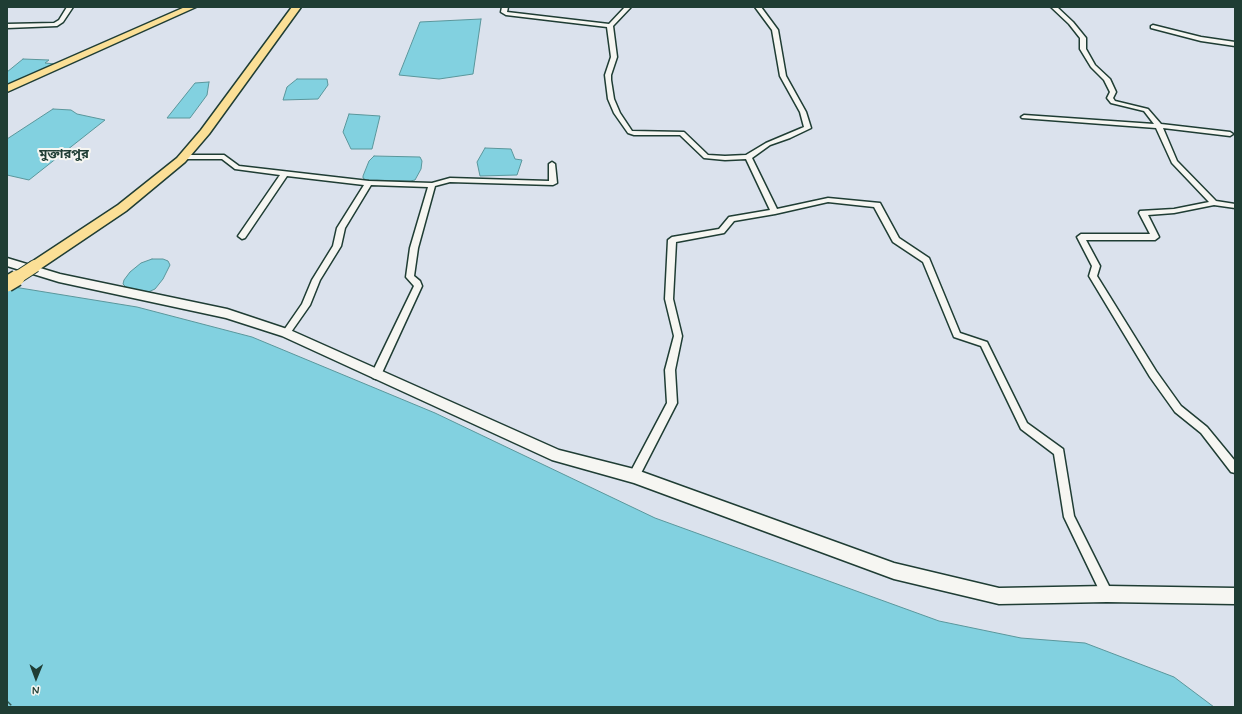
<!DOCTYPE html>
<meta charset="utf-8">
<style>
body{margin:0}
#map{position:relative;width:1242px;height:714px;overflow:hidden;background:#dbe2ed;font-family:Mynerve,sans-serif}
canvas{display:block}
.frame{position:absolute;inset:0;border:8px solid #1f3d34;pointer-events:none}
.north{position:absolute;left:16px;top:658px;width:40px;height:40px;-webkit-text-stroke:3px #f6f6f2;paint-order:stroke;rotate:181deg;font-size:11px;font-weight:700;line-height:16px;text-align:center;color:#1f3d34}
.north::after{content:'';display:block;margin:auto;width:14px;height:18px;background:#1f3d34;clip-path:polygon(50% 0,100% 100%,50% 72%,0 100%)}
</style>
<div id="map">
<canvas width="1242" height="714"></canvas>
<div class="frame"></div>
<div class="north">N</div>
</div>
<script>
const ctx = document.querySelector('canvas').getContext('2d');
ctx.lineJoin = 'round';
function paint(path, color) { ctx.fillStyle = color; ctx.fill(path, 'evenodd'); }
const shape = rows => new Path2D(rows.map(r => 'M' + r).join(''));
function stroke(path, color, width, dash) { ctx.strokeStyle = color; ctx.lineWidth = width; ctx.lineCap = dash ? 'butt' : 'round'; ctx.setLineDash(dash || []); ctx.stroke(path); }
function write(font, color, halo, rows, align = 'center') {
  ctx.font = font + ' Mynerve,"Noto Sans Bengali",sans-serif'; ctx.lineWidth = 4; ctx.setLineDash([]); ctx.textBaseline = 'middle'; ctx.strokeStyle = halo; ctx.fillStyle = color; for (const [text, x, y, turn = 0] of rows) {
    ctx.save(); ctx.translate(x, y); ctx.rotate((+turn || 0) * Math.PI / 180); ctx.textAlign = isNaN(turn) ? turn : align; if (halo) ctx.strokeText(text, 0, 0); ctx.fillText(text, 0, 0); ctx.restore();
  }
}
const water = shape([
 [481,19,473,74,439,79,399,75,420,22,481,19],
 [23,59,49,60,45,63,56,64,7,86,7,72,23,59],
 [297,79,327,79,328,85,318,99,283,100,287,87,297,79],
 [209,82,207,95,190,118,167,118,195,83,209,82],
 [53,109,71,110,77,114,105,120,29,180,7,175,7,139,53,109],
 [349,114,380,116,372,149,351,149,343,132,349,114],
 [485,148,511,149,515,159,522,160,517,175,480,176,477,162,485,148],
 [374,156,420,157,422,161,421,169,415,180,410,181,366,180,363,178,363,176,369,161,374,156],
 [152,259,163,259,168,261,170,265,163,279,155,289,146,293,133,291,126,287,123,284,124,280,130,272,141,263,152,259],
 [7,282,14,287,137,307,252,337,435,413,655,518,939,621,1021,638,1085,643,1174,677,1214,707,7,707,7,282]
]);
paint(water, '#82d1e0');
stroke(water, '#5a969b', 1);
stroke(shape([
 [7,701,13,707]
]), '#335b56', 1.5, [6, 5]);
const street = shape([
 [67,7,73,7,63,22,57,26,7,28,7,24,54,23,59,20,67,7],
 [502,7,508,7,507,12,609,24,625,7,631,7,613,26,617,57,611,75,611,80,614,99,620,113,632,131,684,132,708,155,725,156,746,155,766,143,804,127,800,112,780,76,772,30,755,7,761,7,778,30,786,76,806,112,811,128,790,138,770,145,752,158,777,209,828,198,880,203,899,238,929,258,960,333,987,342,1027,423,1063,449,1074,516,1113,594,1111,598,1107,600,1103,598,1064,517,1054,454,1021,429,981,346,954,337,923,262,893,242,874,207,828,202,775,214,734,221,724,233,676,242,673,299,682,336,675,370,677,403,638,479,634,481,630,479,629,476,630,473,667,403,665,370,674,336,665,299,668,240,672,237,719,229,729,217,770,210,746,159,725,160,704,158,680,135,634,135,628,133,614,113,608,99,605,75,611,57,607,27,506,15,501,12,502,7],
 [1051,7,1057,7,1073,22,1086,38,1086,49,1095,65,1110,79,1116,92,1113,98,1115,101,1148,109,1161,124,1230,132,1233,134,1230,136,1163,128,1177,161,1216,201,1235,204,1235,208,1214,205,1174,213,1148,215,1159,237,1155,240,1086,240,1100,266,1097,276,1156,371,1181,406,1207,427,1235,461,1235,473,1231,472,1201,433,1175,412,1150,377,1089,276,1092,266,1077,237,1081,234,1150,234,1139,213,1140,211,1174,209,1209,202,1172,163,1156,128,1022,118,1021,117,1024,115,1154,124,1144,111,1111,103,1107,98,1110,92,1104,80,1091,67,1080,49,1080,38,1069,24,1051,7],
 [1153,25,1201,37,1235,42,1235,46,1201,41,1151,28,1151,26,1153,25],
 [186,155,224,155,239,166,369,181,432,183,450,178,549,181,549,164,552,162,555,164,557,183,553,185,450,182,435,186,418,248,414,276,420,281,422,286,381,375,379,378,376,379,373,378,371,375,414,286,406,277,410,248,428,187,371,185,345,228,341,246,320,280,310,305,289,335,286,336,282,333,302,304,312,280,333,246,337,228,364,185,287,176,245,238,242,239,238,236,280,175,235,169,222,159,187,159,183,161,179,161,179,159,186,155]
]);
const secondary = shape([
 [7,258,60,274,227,309,290,330,559,450,634,469,894,563,999,588,1107,586,1235,588,1235,604,1107,602,999,604,894,579,634,483,552,460,282,336,226,318,59,282,7,266,7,258]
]);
const primary = shape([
 [185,7,196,7,7,92,7,85,185,7],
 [292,7,301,7,209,134,185,162,126,211,40,269,35,271,30,269,28,266,30,263,118,205,177,158,201,130,292,7]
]);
stroke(street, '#1f3d34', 3);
stroke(secondary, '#1f3d34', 3);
stroke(primary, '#1f3d34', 3);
paint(street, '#f6f6f2');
paint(secondary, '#f6f6f2');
paint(primary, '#fbdf96');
const primaryBridgeFar1 = shape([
 [15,279,35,266]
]);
const primaryBridge = shape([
 [7,284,17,278]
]);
stroke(primaryBridgeFar1, '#1f3d34', 14, []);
stroke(primaryBridge, '#1f3d34', 18, []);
stroke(primaryBridgeFar1, '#fbdf96', 12);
stroke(primaryBridge, '#fbdf96', 15);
write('bold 13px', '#1f3d34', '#f6f6f2', [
 ["মুক্তারপুর",64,155]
]);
</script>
